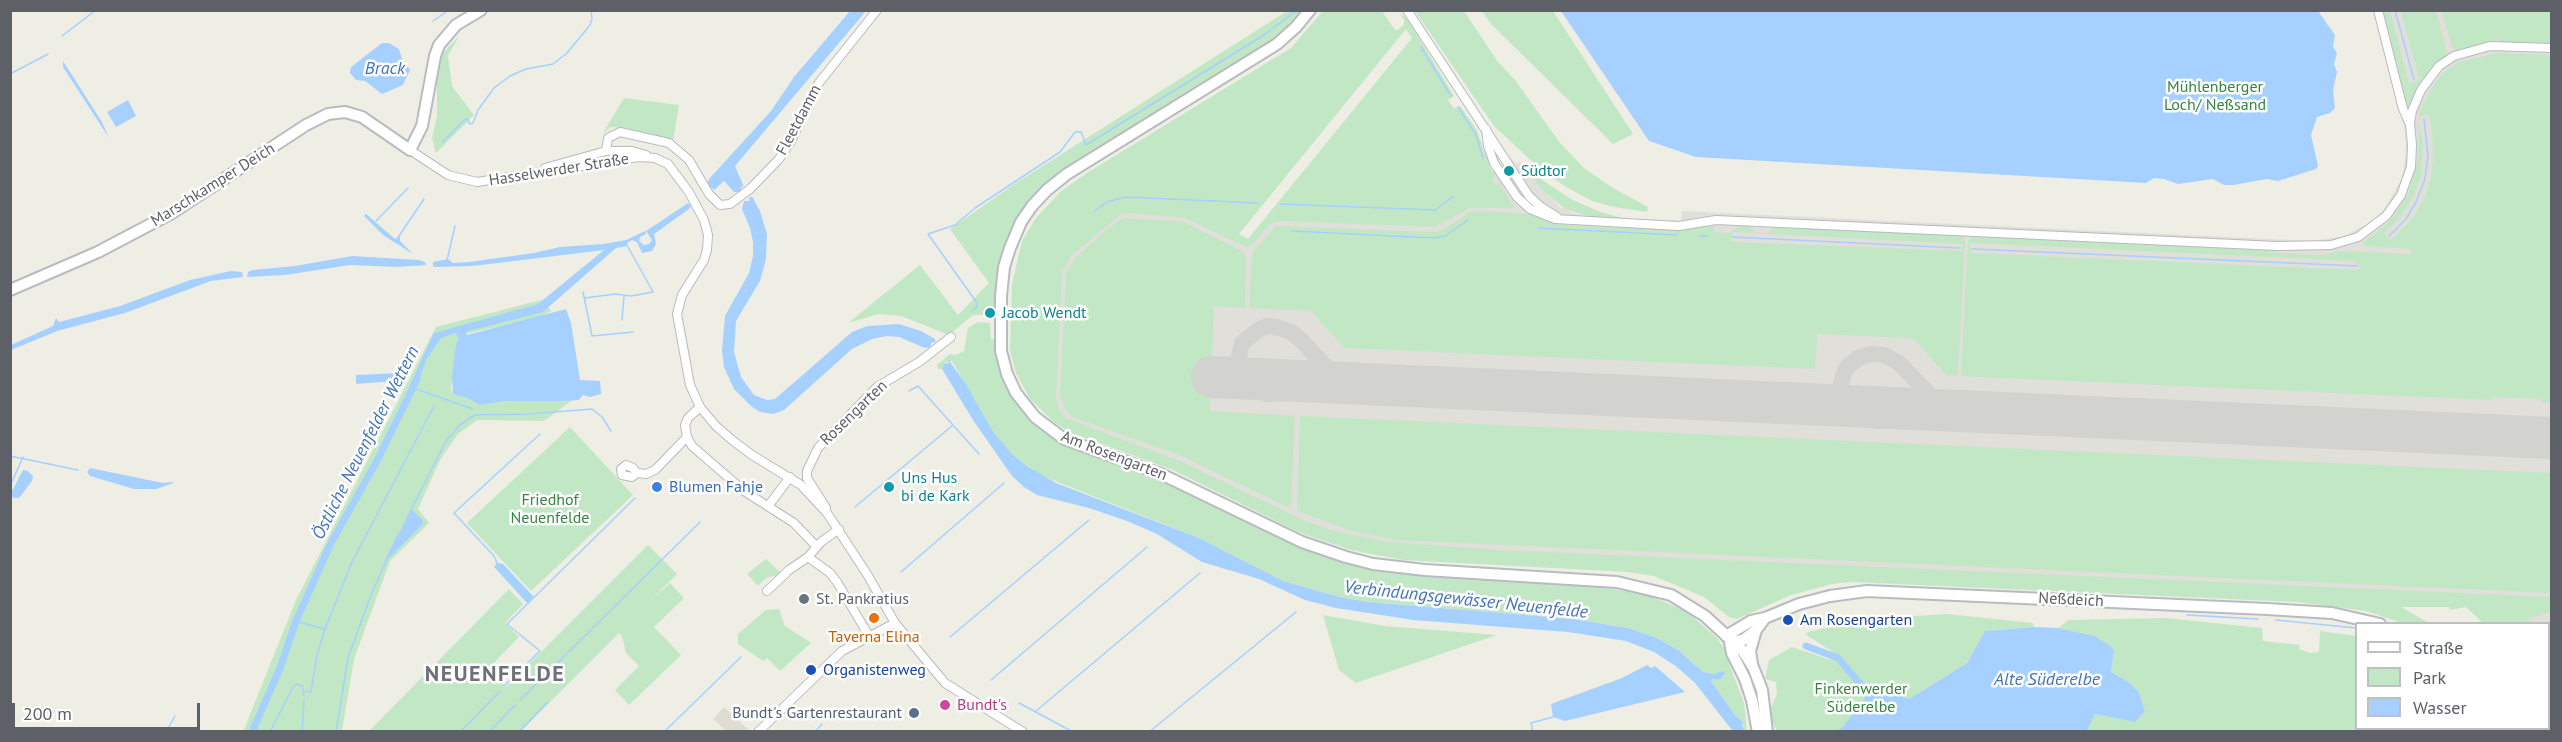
<!DOCTYPE html>
<meta charset="utf-8">
<style>
body{margin:0}
#map{position:relative;width:2562px;height:742px;overflow:hidden;background:#efeee5;font-family:"PT Sans",sans-serif}
canvas{display:block}
.frame{position:absolute;inset:0;border:12px solid #5d6066;pointer-events:none}
.legend{position:absolute;left:2355px;top:622px;width:195px;height:108px;box-sizing:border-box;background:#fff;border:2px solid #bebfc2;margin:0;padding:8px 10px;list-style:none;font-size:18px;color:#5d6066}
.legend li{display:flex;align-items:center;gap:12px;height:30px}
.legend b{width:30px;border:2px solid #bebfc2}
.scale{position:absolute;left:12px;top:703px;width:188px;height:27px;box-sizing:border-box;border:3px solid #5d6066;border-top:0;padding-left:8px;font-size:18px;line-height:21px;white-space:nowrap;color:#5d6066;-webkit-text-stroke:4px #fff;paint-order:stroke}
</style>
<div id="map">
<canvas width="2562" height="742"></canvas>
<div class="frame"></div>
<ul class="legend">
<li><b style="height:8px;background:#fff"></b>Straße</li>
<li><b style="height:16px;background:#c2e7c5"></b>Park</li>
<li><b style="height:16px;background:#a5d0ff"></b>Wasser</li>
</ul>
<div class="scale">200 m</div>
</div>
<script>
const ctx = document.querySelector('canvas').getContext('2d');
ctx.lineJoin = 'round';
function paint(path, color) { ctx.fillStyle = color; ctx.fill(path, 'evenodd'); }
const shape = rows => new Path2D(rows.map(r => 'M' + r).join(''));
function stroke(path, color, width, dash) { ctx.strokeStyle = color; ctx.lineWidth = width; ctx.lineCap = dash ? 'butt' : 'round'; ctx.setLineDash(dash || []); ctx.stroke(path); }
function write(font, color, halo, rows, align = 'center') {
  ctx.font = font + ' "PT Sans",sans-serif'; ctx.lineWidth = 5; ctx.setLineDash([]); ctx.textBaseline = 'middle'; ctx.strokeStyle = halo; ctx.fillStyle = color; for (const [text, x, y, turn = 0] of rows) {
    ctx.save(); ctx.translate(x, y); ctx.rotate((+turn || 0) * Math.PI / 180); ctx.textAlign = isNaN(turn) ? turn : align; if (halo) ctx.strokeText(text, 0, 0); ctx.fillText(text, 0, 0); ctx.restore();
  }
}
paint(shape([
 [2382,11,2551,11,2551,731,2534,731,2532,729,2548,728,2548,624,2485,623,2474,597,1406,549,1324,531,1055,416,1059,267,1116,212,1185,212,1247,244,1271,216,1485,177,1512,159,1516,164,1521,162,1544,192,1560,207,1574,213,1590,217,1681,221,1682,211,2312,241,2345,236,2374,220,2386,207,2402,178,2406,152,2405,131,2396,96,2403,95]
]), '#e1dfd9');
paint(shape([
 [724,707,749,730,748,731,726,731,713,719]
]), '#dfddd3');
paint(shape([
 [1287,11,1305,11,1286,32,1044,188,999,266,993,315,973,315,949,335,901,316,878,314,848,323,920,265,958,315,989,283,950,229,1016,183],
 [1323,11,1386,11,1383,13,1396,31,1404,25,1404,20,1399,12,1408,20,1454,96,1448,100,1454,109,1460,106,1477,130,1484,152,1492,164,1489,166,1496,176,1491,180,1496,186,1500,183,1514,208,1470,208,1435,227,1278,221,1269,225,1252,245,1246,247,1186,218,1127,213,1120,215,1071,256,1062,273,1056,398,1059,410,1065,418,1180,461,1301,519,1331,530,1388,542,1503,550,2551,597,2551,611,2529,619,2530,623,2528,623,2484,624,2466,607,2450,610,2449,607,2401,607,2429,623,2405,624,2366,611,2297,602,1851,582,1832,584,1791,595,1737,619,1729,617,1704,597,1654,576,1628,572,1403,560,1351,550,1298,532,1173,470,1069,432,1055,423,1030,399,1016,373,1010,351,1012,284,1022,241,1036,218,1061,191,1087,173,1291,48],
 [1406,29,1412,38,1248,239,1239,234],
 [1415,11,1464,11,1498,62,1515,80,1560,143,1585,169,1613,188,1648,207,1647,212,1614,207,1592,201,1566,187,1540,169,1494,126],
 [1482,11,1553,11,1633,134,1613,144,1491,24],
 [2381,11,2390,11,2409,83,2417,82,2419,78,2401,11,2436,11,2441,27,2438,28,2442,32,2447,55,2423,81,2407,112],
 [2442,11,2551,11,2551,45,2499,42,2499,40,2496,39,2495,42,2456,50,2452,47],
 [459,36,448,56,452,86,474,115,436,153,432,138,437,116,437,78,443,53],
 [2497,53,2551,55,2551,403,2542,402,2540,399,2493,397,2491,400,1961,376,1968,242,1973,235,2275,249,2276,253,2319,255,2341,251,2411,254,2411,249,2366,246,2362,243,2385,226,2395,215,2409,193,2418,157,2419,113,2434,84,2444,72,2459,62],
 [2422,115,2429,116,2432,129,2433,159,2431,178,2425,197,2413,218,2392,240,2385,236,2385,232,2401,217,2414,194,2421,177,2423,142,2418,121],
 [1972,243,2354,261,2361,266,2359,269,2355,270,1971,253,1970,245],
 [624,98,679,105,673,140,626,128,611,127,603,133],
 [1535,175,1571,199,1600,212,1623,218,1590,217,1565,209,1544,192,1533,178],
 [1478,211,1531,214,1554,223,1574,226,1679,230,1714,226,1714,232,1730,233,1740,225,1748,225,1755,232,1768,233,1776,226,1962,235,1965,240,1958,375,1947,376,1913,338,1817,334,1815,369,1345,348,1311,311,1249,308,1252,253,1276,226,1435,232,1444,229,1470,212],
 [1735,232,1962,244,1963,251,1735,242,1731,240,1732,234],
 [1124,218,1184,222,1240,250,1246,256,1245,308,1214,306,1210,411,1295,416,1291,505,1287,507,1182,456,1072,417,1064,408,1060,393,1066,273,1075,258,1110,227],
 [541,300,552,311,536,318,465,334,459,338,456,343,451,390,453,394,467,398,480,405,506,401,562,401,574,399,544,421,477,420,458,434,440,460,418,509,429,523,390,561,354,659,342,731,243,732,296,600,436,327],
 [978,322,990,323,991,339,994,339,1003,375,1017,403,1033,422,1050,436,1081,452,1148,473,1320,553,1603,587,1650,596,1686,611,1716,637,1730,656,1728,661,1744,703,1747,731,1741,731,1744,728,1741,720,1735,715,1711,681,1712,679,1723,677,1723,671,1712,674,1703,672,1678,650,1657,638,1628,628,1573,619,1368,602,1339,597,1283,581,1199,538,1040,475,1012,454,992,430,952,361,945,363,943,368,939,370,937,365,950,354,956,355,964,351,968,328],
 [1300,416,2551,473,2551,593,1396,540,1349,530,1297,511],
 [570,427,633,495,531,591,467,523],
 [648,545,677,574,648,603,670,583,684,598,654,627,681,655,629,705,615,690,639,666,626,653,622,636,619,633,521,731,369,731,509,589,523,604,505,623,519,637,488,669,506,687],
 [766,559,782,574,766,578,758,586,747,574],
 [779,609,785,626,811,643,780,671,767,658,763,661,738,644,738,634,766,610],
 [1947,614,2033,623,2034,627,1985,631,1967,663,1915,695,1967,731,1777,731,1770,718,1770,710,1777,694,1776,682,1765,679,1769,660,1792,647,1831,660,1831,651,1805,634,1811,631,1882,618],
 [1323,615,1385,626,1497,635,1356,683,1339,670],
 [2166,618,2262,628,2263,641,2300,645,2299,649,2310,653,2319,652,2320,631,2356,636,2356,728,2490,728,2492,731,2087,731,2095,714,2135,721,2145,710,2139,692,2127,681,2111,672,2114,650,2080,633,2058,628,2069,620]
]), '#c2e7c5');
paint(shape([
 [850,11,866,11,735,166,744,187,742,186,740,192,734,192,724,181,714,190,711,187,709,189,707,186,709,179,771,111,794,77],
 [1561,11,2318,11,2335,35,2333,47,2337,53,2334,64,2337,72,2333,90,2335,108,2330,113,2317,117,2311,135,2318,166,2316,169,2278,181,2267,179,2233,185,2224,185,2213,179,2178,184,2164,179,2154,178,2146,183,1696,157,1649,141],
 [382,43,389,43,399,49,402,59,410,70,403,85,382,94,365,81,356,80,350,73,351,67],
 [63,61,102,122,109,138,63,67],
 [128,100,136,116,116,127,107,112],
 [750,196,753,198,760,211,767,234,766,259,760,281,736,321,734,352,741,377,754,395,767,400,775,399,852,332,867,326,899,324,921,331,935,339,935,343,932,342,930,347,925,348,899,337,887,336,872,339,852,349,784,410,773,414,760,412,751,406,734,389,724,367,722,351,725,316,749,273,753,256,753,242,750,228,742,209,744,201,749,201],
 [688,203,691,206,689,209,654,234,656,244,652,251,642,253,637,242,632,240,627,243,628,246,616,248,543,312,465,332,467,335,566,309,571,323,580,380,600,381,601,394,590,397,583,395,579,400,562,401,506,401,480,405,467,398,453,394,452,377,456,343,459,338,455,333,441,338,426,360,417,387,410,385,434,333,538,304,604,250,473,266,435,267,433,266,433,262,448,259,453,263,469,262,534,253,560,247,603,244,626,240,645,231,646,234,640,237,639,241,644,245,649,244,652,240,646,231],
 [366,214,395,239,400,235,400,241,413,254,383,235,364,216],
 [352,256,419,260,425,262,426,265,397,267,350,265,285,275,247,277,248,272,252,270,295,266],
 [231,271,242,272,243,277,211,281,125,313,57,331,11,350,11,345,53,326,56,318,59,322,120,306,190,280],
 [948,359,966,384,992,430,1012,454,1027,466,1056,483,1199,538,1283,581,1339,597,1368,602,1573,619,1628,628,1657,638,1678,650,1703,672,1713,674,1723,671,1725,673,1721,679,1712,679,1711,681,1735,715,1744,723,1742,724,1744,730,1732,730,1695,683,1677,667,1654,652,1626,641,1568,632,1413,620,1336,608,1305,600,1259,579,1202,562,1157,534,1127,521,1089,508,1037,495,1024,487,1012,476,973,420,942,369,944,364,949,363],
 [401,373,406,378,404,384,395,381,356,384,356,375],
 [90,468,163,483,172,482,174,483,156,489,134,489,90,476,87,472],
 [23,470,28,471,33,476,32,481,19,498,13,498,11,493],
 [411,509,423,520,423,524,385,562],
 [497,563,503,564,534,597,527,603,494,567],
 [2034,627,2058,628,2094,636,2109,645,2114,650,2111,672,2127,681,2139,692,2145,711,2135,722,2095,714,2087,731,1837,731,1843,727,1874,686,1909,699,1967,663,1985,631],
 [1647,665,1651,668,1655,666,1685,692,1565,721,1553,717,1551,704,1622,678]
]), '#a5d0ff');
stroke(shape([
 [2395,10,2414,80],
 [433,21,449,10],
 [62,36,96,10],
 [1421,47,1451,96],
 [10,74,48,54],
 [1458,107,1476,135,1483,158],
 [443,142,465,119,467,119,470,124,473,123,478,110,494,88,510,76,526,69,553,64,567,53,590,25,592,19,591,10],
 [1281,204,1435,210,1454,196],
 [1095,211,1107,202,1125,197,1258,203],
 [376,221,408,188],
 [1539,228,1677,235],
 [1292,231,1434,238,1445,236,1468,220],
 [399,236,424,199],
 [1700,236,1707,236],
 [2389,236,2406,219,2416,202,2425,179,2428,155,2424,119],
 [1732,237,1960,248],
 [1972,249,2358,266],
 [447,260,455,226],
 [583,292,592,336,633,332],
 [585,298,615,294,631,296,653,292,628,247],
 [972,311,977,307,977,303,928,234,955,225,975,208,1060,152,1075,132,1081,132,1086,145,1264,35,1297,10],
 [622,320,624,296],
 [413,388,473,409],
 [909,391,918,386,979,454],
 [10,456,78,470],
 [10,486,23,457],
 [855,507,953,425],
 [408,516,446,441,461,424,475,415,528,414,592,409,602,417,611,431],
 [497,563,494,556,454,513,540,434],
 [901,572,1004,483],
 [2187,615,2258,619],
 [2276,620,2356,628],
 [296,621,324,629],
 [950,637,1089,520],
 [991,680,1147,547],
 [504,686,540,651,507,624,635,498],
 [305,691,311,692,317,655,325,629,352,562,434,406],
 [520,700,700,522],
 [1019,703,1073,732],
 [1036,711,1200,573],
 [2499,728,2501,732],
 [166,732,175,716],
 [270,732,293,687,297,684,302,686,304,695],
 [302,732,304,700],
 [336,732,348,658,371,595,397,536],
 [460,732,500,691],
 [489,732,515,705],
 [519,732,548,702],
 [664,732,741,657],
 [815,732,822,724],
 [1149,732,1296,612],
 [1533,732,1531,723,1553,717]
]), '#a5d0ff', 1.5);
stroke(shape([
 [1806,646,1838,658,1874,700],
 [252,732,280,668,296,621,330,545,378,459,417,379]
]), '#a5d0ff', 7);
stroke(shape([
 [1349,382,1306,384,1286,393,1267,394,1250,384,1240,370,1238,361,1242,343,1258,330,1267,326,1280,328,1291,332,1301,340,1330,371,1345,380,1353,382],
 [1927,410,1905,411,1879,421,1861,418,1851,411,1842,396,1841,384,1843,375,1848,366,1860,357,1872,354,1884,355,1899,363,1937,402,1958,411]
]), '#d2d2ce', 16);
stroke(shape([
 [1212,377,2552,438]
]), '#d2d2ce', 42);
const street = shape([
 [1407,10,1529,196,1541,207,1557,217],
 [2410,124,2412,111,2421,90,2439,66,2454,56,2490,46,2552,48],
 [1486,129,1488,146,1494,163,1517,197,1530,209,1555,219,1679,226,1716,220,2277,246,2331,245,2358,237,2386,216,2401,195,2411,167,2412,145,2410,124,2403,109,2378,10],
 [410,150,448,175,477,182,639,157,655,158,668,164,689,192,704,220,708,235,707,250,704,260,682,295,677,314,690,385,700,407,716,426,732,440,752,455,801,485,827,513,867,574,895,623,945,683,1023,732],
 [606,151,608,138,620,132,669,143,689,160,709,194,720,205,730,204,750,189,779,159,791,141,818,84,877,10],
 [545,168,606,151,632,151,646,155],
 [700,407,688,418,685,425,687,437,692,446,744,491,794,523,816,546],
 [637,473,633,468,626,465,621,469,622,475,632,477,637,473,646,474,655,470,687,437],
 [769,505,790,477],
 [826,508,807,478,807,471,818,448,877,387,919,362,951,337],
 [808,557,830,573,837,582,869,636],
 [767,591,789,570,808,557,821,542,839,529],
 [2542,728,2544,732],
 [758,732,842,651,895,623]
]);
const secondary = shape([
 [1310,10,1296,27,1277,44,1067,174,1047,190,1032,206,1021,222,1010,248,1004,267,1001,296,1001,351,1007,374,1016,393,1035,417,1064,439,1161,474,1302,542,1346,557,1373,564,1425,570,1617,582,1671,595,1705,616,1743,651,1753,667,1762,690,1767,732],
 [10,290,98,252,172,213,306,125,328,114,345,112,362,117,410,150,422,126,435,56,439,45,456,25,481,10],
 [1726,636,1751,621,1765,618,1799,604,1830,596,1867,591,2267,609,2332,613,2380,624],
 [1730,642,1732,653,1745,679,1752,700,1758,732],
 [1730,642,1743,640,1756,630,1765,618],
 [1752,664,1750,651,1756,630],
 [2512,728,2514,732]
]);
stroke(street, '#b7babf', 10);
stroke(secondary, '#b8bbc1', 14);
stroke(street, '#fff', 8);
stroke(secondary, '#fff', 10);
for (const [x, y, r, color] of [
 [1509,171,6,"#0f9aa8"],
 [990,313,6,"#0f9aa8"],
 [657,487,6,"#3f7fe0"],
 [889,487,6,"#0f9aa8"],
 [804,599,6,"#6b7280"],
 [874,618,6,"#e8710a"],
 [1788,620,6,"#1a4fb4"],
 [811,670,6,"#1a4fb4"],
 [945,705,6,"#d1479c"],
 [914,713,6,"#5c6f8a"]
]) { const dot = new Path2D(); dot.arc(x, y, r, 0, 2 * Math.PI); ctx.fillStyle = color; ctx.fill(dot); stroke(dot, '#fff', 2); }
write('16px', '#358540', '#fff', [
 ["Mühlenberger",2215,87],
 ["Loch/ Neßsand",2215,105],
 ["Friedhof",550,500],
 ["Neuenfelde",550,518],
 ["Finkenwerder",1861,689],
 ["Süderelbe",1861,707]
]);
write('16px', '#5d6066', '#fff', [
 ["Fleetdamm",799,120,-62],
 ["Hasselwerder Straße",559,170,-9],
 ["Marschkamper Deich",213,185,-32],
 ["Rosengarten",854,413,-44],
 ["Am Rosengarten",1114,456,21],
 ["Neßdeich",2071,600,3]
]);
write('16px', '#0d838f', '#fff', [
 ["Südtor",1521,171],
 ["Jacob Wendt",1002,313],
 ["Uns Hus",901,478],
 ["bi de Kark",901,496]
], 'left');
write('16px', '#366cbe', '#fff', [
 ["Blumen Fahje",669,487]
], 'left');
write('16px', '#5b616d', '#fff', [
 ["St. Pankratius",816,599]
], 'left');
write('16px', '#164399', '#fff', [
 ["Am Rosengarten",1800,620],
 ["Organistenweg",823,670]
], 'left');
write('16px', '#c56008', '#fff', [
 ["Taverna Elina",874,637]
]);
write('16px', '#b23c85', '#fff', [
 ["Bundt's",957,705]
], 'left');
write('16px', '#4e5e75', '#fff', [
 ["Bundt's Gartenrestaurant",902,713]
], 'right');
write('italic 18px', '#4373bb', '#fff', [
 ["Brack",385,69],
 ["Östliche Neuenfelder Wettern",366,443,-63],
 ["Verbindungsgewässer Neuenfelde",1466,600,6],
 ["Alte Süderelbe",2047,680]
]);
ctx.letterSpacing = '1.5px';
write('bold 22px', '#6e7278', '#fff', [
 ["NEUENFELDE",495,675]
]);
ctx.letterSpacing = '0px';
</script>
